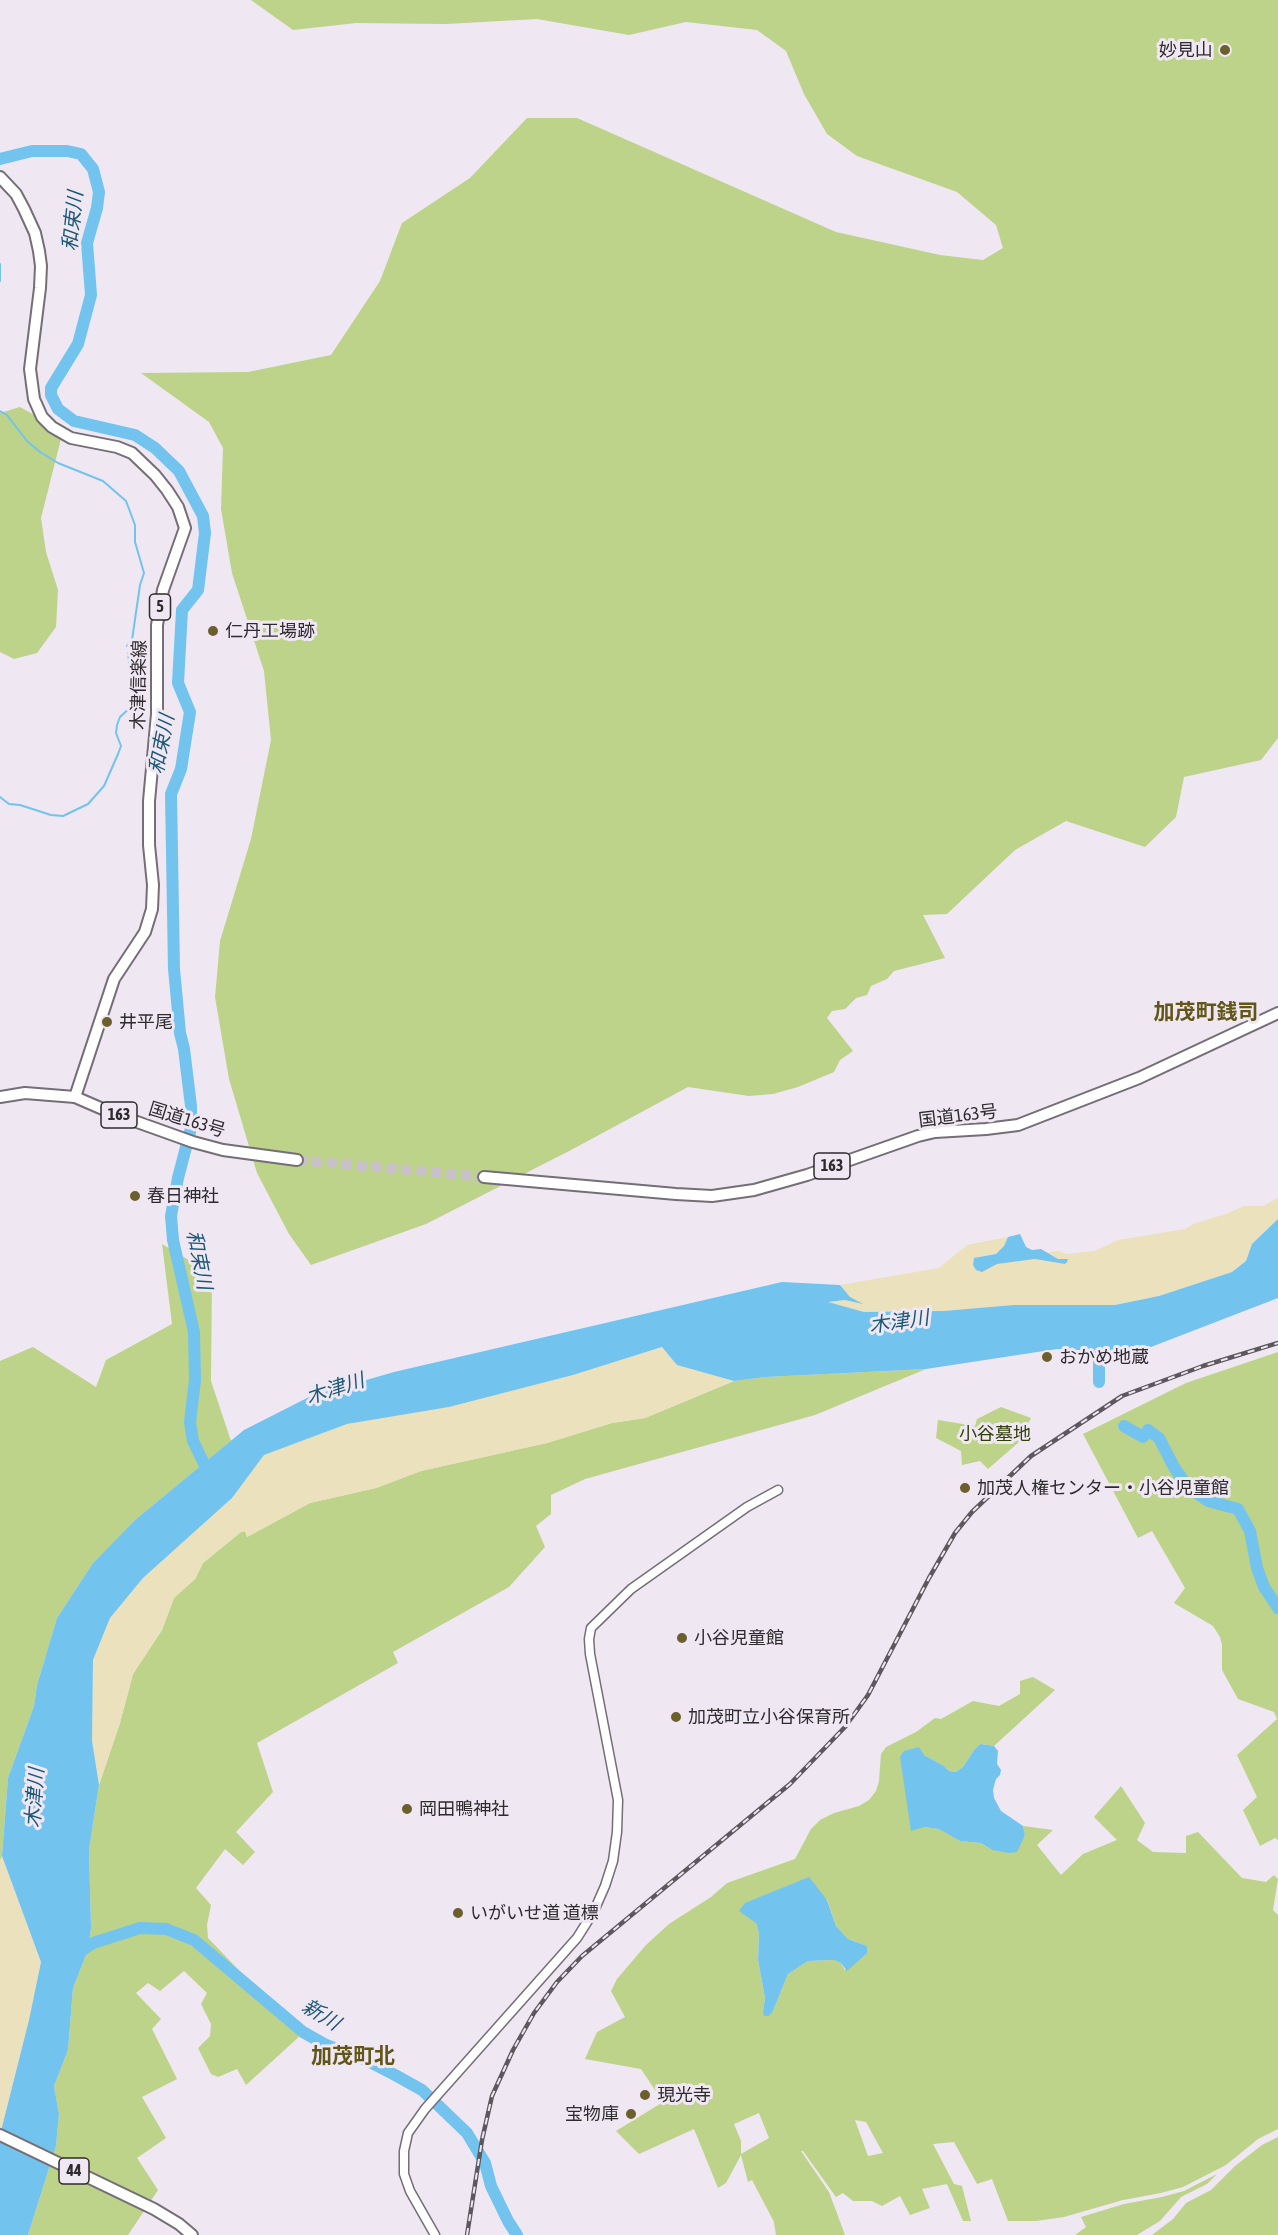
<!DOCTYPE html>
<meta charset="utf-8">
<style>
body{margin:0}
canvas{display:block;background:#efe7f1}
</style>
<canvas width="1278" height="2235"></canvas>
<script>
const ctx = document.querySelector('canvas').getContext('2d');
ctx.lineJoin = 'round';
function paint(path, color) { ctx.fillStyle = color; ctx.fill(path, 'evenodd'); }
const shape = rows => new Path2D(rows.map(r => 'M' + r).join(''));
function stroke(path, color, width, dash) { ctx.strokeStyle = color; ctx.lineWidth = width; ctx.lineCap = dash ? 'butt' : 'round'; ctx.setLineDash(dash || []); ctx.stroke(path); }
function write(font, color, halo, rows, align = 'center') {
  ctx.font = font + ' "Asap Condensed","Noto Sans JP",sans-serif'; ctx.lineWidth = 6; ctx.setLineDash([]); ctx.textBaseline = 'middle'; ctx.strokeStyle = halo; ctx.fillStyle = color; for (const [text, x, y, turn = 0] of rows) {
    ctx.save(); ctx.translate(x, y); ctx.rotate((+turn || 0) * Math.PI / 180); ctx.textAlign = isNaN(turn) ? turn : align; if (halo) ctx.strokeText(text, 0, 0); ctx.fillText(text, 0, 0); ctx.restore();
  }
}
paint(shape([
 [251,0,1278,0,1278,738,1261,760,1184,777,1176,817,1145,847,1066,821,1015,850,947,914,923,915,945,958,894,971,887,979,871,986,867,995,856,998,845,1009,832,1011,827,1018,853,1051,840,1060,834,1072,798,1087,773,1094,749,1096,688,1087,571,1150,426,1224,311,1265,289,1234,257,1173,229,1079,215,997,220,941,251,839,271,740,264,671,232,573,221,509,223,448,209,422,141,373,248,372,331,355,380,281,402,223,470,178,527,118,577,118,836,232,940,255,983,260,1003,248,996,225,957,192,857,156,827,134,804,94,786,51,757,30,686,22,629,35,537,19,446,24,356,23,293,30],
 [20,407,63,431,41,518,46,552,58,590,56,627,37,653,14,659,0,652,0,413],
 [162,1244,212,1274,211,1381,231,1441,135,1520,93,1563,57,1618,37,1685,34,1706,8,1778,2,1856,0,1861,0,1361,33,1347,96,1387,106,1360,172,1324],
 [1278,1352,1278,1840,1275,1838,1260,1846,1243,1810,1257,1797,1237,1755,1277,1719,1274,1712,1238,1699,1222,1670,1222,1645,1220,1637,1213,1626,1174,1603,1185,1588,1152,1531,1138,1538,1083,1434,1186,1383],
 [926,1369,815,1415,585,1479,551,1495,551,1514,536,1526,545,1547,509,1587,393,1652,398,1663,257,1743,273,1792,236,1832,255,1852,243,1865,225,1849,196,1888,211,1905,207,1925,208,1938,301,2035,246,2085,237,2069,218,2077,211,2074,198,2048,210,2036,211,2024,201,2004,207,1993,184,1971,160,1991,148,1983,136,1993,161,2019,152,2029,177,2079,142,2097,166,2138,137,2158,158,2190,128,2235,28,2235,56,2146,59,2114,54,2086,68,2050,73,1988,88,1950,91,1928,89,1850,99,1785,120,1723,133,1674,162,1630,174,1598,195,1579,203,1563,241,1532,245,1531,247,1537,310,1503,376,1488,421,1471,547,1443,612,1423,645,1418,734,1381,766,1377],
 [1001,1407,1031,1418,1019,1442,988,1469,980,1461,962,1465,961,1451,936,1438,938,1420,975,1426,977,1419],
 [1033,1677,1055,1690,994,1746,982,1744,974,1750,963,1767,956,1772,949,1771,944,1766,924,1755,924,1827,940,1829,960,1841,981,1843,992,1850,1025,1836,1023,1826,1053,1830,1037,1845,1061,1875,1083,1854,1117,1840,1094,1817,1121,1786,1145,1823,1137,1840,1153,1852,1186,1853,1186,1836,1198,1832,1242,1878,1266,1882,1274,1875,1278,1879,1273,1910,1278,1915,1278,2129,1258,2139,1226,2165,1183,2187,1161,2193,1123,2200,1064,2217,1036,2221,1008,2221,992,2179,977,2184,954,2142,933,2144,954,2184,962,2186,971,2221,963,2221,947,2184,922,2189,930,2208,910,2215,900,2196,882,2206,872,2201,853,2201,843,2193,836,2197,803,2151,801,2151,829,2192,845,2235,776,2235,774,2222,752,2180,748,2182,741,2155,726,2183,718,2188,694,2129,639,2154,616,2131,663,2102,641,2069,585,2059,597,2032,625,2017,611,1991,617,1979,646,1945,669,1924,711,1897,727,1883,795,1859,811,1829,820,1820,834,1813,859,1806,869,1800,876,1791,879,1781,881,1754,886,1747,916,1732,935,1718,941,1719,973,1701,999,1706,1020,1694,1020,1681],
 [827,1899,836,1926,848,1939,867,1946,845,1970,841,1963,834,1960,808,1961,788,1974,773,2011,763,2011,765,1998,758,1960,759,1933,756,1923],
 [759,2113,769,2138,741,2154,741,2141,734,2124],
 [855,2120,866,2122,883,2153,868,2156],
 [1278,2137,1278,2235,1152,2235,1173,2219,1186,2203,1211,2190,1235,2166,1262,2145],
 [1217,2174,1207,2184,1181,2197,1160,2221,1137,2235,1075,2235,1086,2227,1081,2217,1124,2204,1162,2197,1184,2191]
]), '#bcd389');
paint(shape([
 [1278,1198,1278,1219,1252,1244,1246,1261,1232,1272,1159,1296,1115,1305,905,1313,864,1312,826,1302,845,1300,860,1303,850,1297,840,1285,939,1268,967,1245,1008,1237,1004,1246,996,1254,978,1257,996,1264,1035,1259,1065,1264,1054,1256,1046,1253,1058,1251,1067,1254,1095,1251,1118,1240,1185,1229,1196,1223,1226,1214,1244,1206,1263,1206],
 [663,1347,677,1365,734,1381,645,1418,612,1423,547,1443,421,1471,376,1488,310,1503,247,1537,245,1531,241,1532,203,1563,195,1579,174,1598,162,1630,133,1674,120,1723,99,1785,92,1741,93,1660,110,1618,143,1578,232,1498,264,1455,347,1424,449,1407,573,1375],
 [2,1856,41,1962,29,2020,0,2135,0,1861]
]), '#ebe1bc');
paint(shape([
 [1278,1219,1278,1298,1125,1357,1057,1349,926,1369,766,1377,734,1381,677,1365,662,1347,573,1375,449,1407,347,1424,264,1455,232,1498,143,1578,110,1618,93,1660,92,1741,99,1785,89,1850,91,1928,88,1950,73,1988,68,2050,54,2086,59,2114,56,2146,28,2235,0,2235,0,2135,29,2020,41,1962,2,1856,8,1778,34,1706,37,1685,57,1618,93,1563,135,1520,244,1430,311,1396,394,1372,782,1282,840,1285,850,1297,863,1304,845,1300,828,1302,864,1312,944,1311,1014,1305,1115,1305,1159,1296,1232,1272,1246,1261,1252,1244],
 [1020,1234,1026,1247,1032,1250,1041,1249,1058,1259,1068,1259,1067,1262,1065,1264,1035,1259,997,1264,982,1272,976,1270,973,1265,974,1258,996,1254,1004,1246,1008,1237],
 [981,1744,994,1746,998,1751,997,1764,1001,1770,1000,1775,996,1779,993,1790,994,1798,1001,1811,1023,1826,1025,1835,1017,1852,1009,1853,992,1850,981,1843,960,1841,939,1829,924,1827,911,1831,900,1757,904,1751,919,1747,924,1755,944,1766,949,1771,956,1772,963,1767,974,1750],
 [809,1877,827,1900,836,1926,848,1939,867,1946,867,1953,847,1971,841,1963,834,1960,808,1961,788,1974,773,2011,769,2016,764,2016,763,2011,765,1998,758,1960,759,1933,756,1923,739,1911,745,1903]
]), '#73c3ef');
stroke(shape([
 [0,264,0,281],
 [0,411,7,415,27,441,40,452,58,463,103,481,126,501,135,525,135,542,144,573,140,585,132,640,127,646],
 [128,653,131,678],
 [0,797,9,804,20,805,51,815,63,816,88,804,104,786,118,754,121,746,116,733,117,725,120,717,132,706,133,687]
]), '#73c3ef', 2);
stroke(shape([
 [0,159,32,151,67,151,81,154,93,169,99,192,97,208,87,243,91,295,78,344,51,388,51,395,58,409,74,421,135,435,155,448,179,471,203,516,205,533,198,590,182,610,178,683,190,712,181,769,171,794,174,969,180,1033,184,1049,191,1106,191,1128,178,1178,171,1216,173,1240,194,1332,195,1380,190,1422,193,1441,211,1478],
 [1092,1338,1099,1357,1099,1382],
 [1124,1426,1143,1437,1148,1430,1159,1438,1174,1467,1187,1486,1197,1493,1208,1501,1238,1509,1250,1531,1257,1568,1264,1587,1278,1608],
 [75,1955,93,1943,140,1928,166,1929,194,1940,303,2032,326,2045,364,2059,395,2075,422,2090,443,2110,467,2133,485,2163,491,2186,508,2221,517,2235]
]), '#73c3ef', 12);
stroke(shape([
 [297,1160,484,1177]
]), '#c8c1ca', 10, [10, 5]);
const tertiary = shape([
 [435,2235,410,2191,404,2174,404,2151,408,2133,425,2109,577,1938,594,1911,605,1886,613,1861,617,1832,618,1800,590,1654,589,1639,591,1628,631,1589,747,1507,778,1490]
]);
const primary = shape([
 [0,177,16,194,24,209,35,233,39,251,41,266,40,288,30,369,34,399,42,417,52,427,71,438,117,447,132,453,155,475,167,490,178,507,185,528,163,590,157,625,157,714,149,801,149,845,153,885,152,909,145,932,114,979,75,1097],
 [0,2135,154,2209,179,2224,192,2235]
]);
const trunk = shape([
 [0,1097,25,1093,75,1097,112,1113,193,1142,223,1150,297,1160],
 [484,1177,676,1194,712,1196,754,1190,807,1175,918,1136,935,1132,986,1129,1018,1125,1139,1078,1278,1013]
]);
stroke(tertiary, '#756e77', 11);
stroke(primary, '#756e77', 14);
stroke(trunk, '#756e77', 14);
stroke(tertiary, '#fff', 8);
stroke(primary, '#fff', 10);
stroke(trunk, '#fff', 10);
const rail = shape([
 [467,2235,482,2140,492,2096,513,2050,534,2013,557,1982,582,1956,790,1784,845,1727,868,1695,929,1578,955,1533,972,1512,1031,1456,1122,1396,1203,1366,1278,1343]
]);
stroke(rail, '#5d585e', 4.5);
stroke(rail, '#efe7f1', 2, [7]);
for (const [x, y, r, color] of [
 [1225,50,6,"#6b602d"],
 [213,631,6,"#6b602d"],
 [107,1022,6,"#6b602d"],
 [135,1196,6,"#6b602d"],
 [1047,1357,6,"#6b602d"],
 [965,1488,6,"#6b602d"],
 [682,1638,6,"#6b602d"],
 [676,1717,6,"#6b602d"],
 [407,1809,6,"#6b602d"],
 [458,1913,6,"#6b602d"],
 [645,2095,6,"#6b602d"],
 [631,2114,6,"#6b602d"]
]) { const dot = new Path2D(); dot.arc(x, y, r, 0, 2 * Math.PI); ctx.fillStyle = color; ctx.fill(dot); stroke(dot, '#efe7f1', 2); }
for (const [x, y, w] of [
 [160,607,21],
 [119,1115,36],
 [832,1166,36],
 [74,2171,30]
]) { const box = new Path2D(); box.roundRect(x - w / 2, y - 13, w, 26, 4.5); ctx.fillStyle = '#efe7f1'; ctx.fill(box); stroke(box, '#2e2b2f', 1.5); }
write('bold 16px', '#2e2b2f', null, [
 ["5",160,607],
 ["163",119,1115],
 ["163",832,1166],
 ["44",74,2171]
]);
write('18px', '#2e2b2f', '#efe7f1', [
 ["妙見山",1213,50,"right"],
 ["仁丹工場跡",225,631],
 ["井平尾",119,1022],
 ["春日神社",147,1196],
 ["おかめ地蔵",1059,1357],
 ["加茂人権センター・小谷児童館",977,1488],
 ["小谷児童館",694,1638],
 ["加茂町立小谷保育所",688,1717],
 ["岡田鴨神社",419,1809],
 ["いがいせ道 道標",470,1913],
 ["現光寺",657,2095],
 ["宝物庫",619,2114,"right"]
], 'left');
write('18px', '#2e2b2f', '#efe7f1', [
 ["木津信楽線",139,685,-89],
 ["国道163号",958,1116,-7],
 ["国道163号",187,1120,17]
]);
write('18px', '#323f07', '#efe7f1', [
 ["小谷墓地",995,1434]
]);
write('italic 20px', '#1c5977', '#efe7f1', [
 ["和束川",73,221,-84],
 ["和束川",162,744,-79],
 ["和束川",199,1260,79],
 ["木津川",899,1322,-8],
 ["木津川",335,1389,-18],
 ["木津川",35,1798,-86],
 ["新川",321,2015,31]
]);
write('bold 21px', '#615518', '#efe7f1', [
 ["加茂町銭司",1206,1012],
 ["加茂町北",353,2056]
]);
</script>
